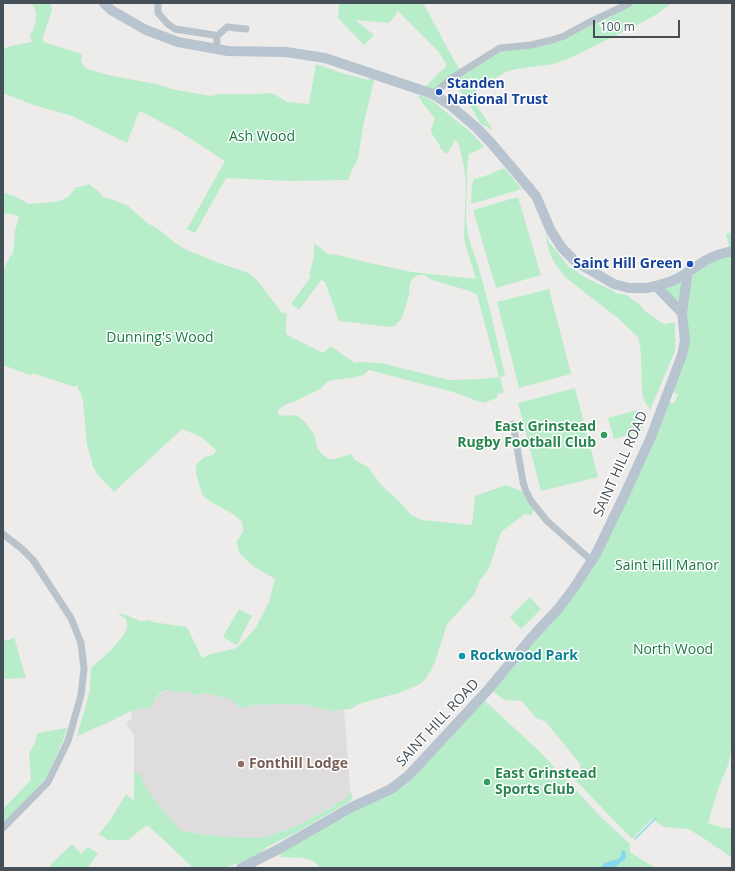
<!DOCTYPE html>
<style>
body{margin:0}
#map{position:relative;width:735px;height:871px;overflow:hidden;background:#eeebeb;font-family:"Open Sans",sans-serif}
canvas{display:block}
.frame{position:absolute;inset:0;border:4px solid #444f58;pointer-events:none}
.scale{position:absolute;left:593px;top:20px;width:87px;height:18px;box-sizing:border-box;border:2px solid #444f58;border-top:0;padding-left:5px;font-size:12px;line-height:14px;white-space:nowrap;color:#444f58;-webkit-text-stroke:3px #fff;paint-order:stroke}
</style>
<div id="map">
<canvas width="735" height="871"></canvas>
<div class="frame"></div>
<div class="scale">100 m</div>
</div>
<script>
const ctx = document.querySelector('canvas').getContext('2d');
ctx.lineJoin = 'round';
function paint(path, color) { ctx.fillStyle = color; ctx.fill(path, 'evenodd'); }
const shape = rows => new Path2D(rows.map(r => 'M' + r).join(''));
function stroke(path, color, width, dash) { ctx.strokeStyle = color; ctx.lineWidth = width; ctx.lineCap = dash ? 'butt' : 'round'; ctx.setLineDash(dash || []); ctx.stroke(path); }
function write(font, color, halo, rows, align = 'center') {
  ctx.font = font + ' "Open Sans",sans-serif'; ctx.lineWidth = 3; ctx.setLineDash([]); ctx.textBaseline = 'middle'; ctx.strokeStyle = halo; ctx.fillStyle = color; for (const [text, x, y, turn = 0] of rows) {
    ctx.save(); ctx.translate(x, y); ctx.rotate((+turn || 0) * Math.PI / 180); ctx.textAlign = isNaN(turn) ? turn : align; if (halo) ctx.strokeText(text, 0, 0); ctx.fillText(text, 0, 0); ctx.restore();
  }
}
paint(shape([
 [164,690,166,690,179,692,188,691,193,695,208,693,220,697,230,698,234,702,239,708,256,705,283,704,306,705,330,711,344,710,350,787,349,797,301,824,267,837,257,838,227,837,181,831,178,835,134,801,134,734,126,725,132,717,131,711,143,708,155,701]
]), '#dfdcdd');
paint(shape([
 [32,3,51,3,52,10,42,40,46,43,82,54,81,61,85,68,108,75,161,85,171,89,211,96,219,94,255,94,270,93,274,94,287,102,309,104,316,64,345,74,369,80,370,78,374,80,363,127,358,158,357,161,353,168,348,180,289,181,226,178,195,233,187,229,225,161,180,132,140,111,138,114,127,143,72,116,34,105,3,93,3,49,11,46,32,42,30,34,32,32,35,24,36,13,33,5,31,5],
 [339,3,423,3,455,62,463,74,499,50,517,48,544,46,566,38,614,14,638,3,672,3,657,14,639,24,570,58,554,64,516,69,506,72,478,88,474,94,473,100,493,130,481,124,464,96,449,78,435,91,425,87,442,70,447,66,439,52,398,11,389,23,355,20,374,35,364,45,338,18],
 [418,95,430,99,474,135,484,147,469,154,467,170,467,183,466,219,468,236,480,272,491,314,505,375,500,377,504,393,497,394,497,398,483,403,453,392,369,370,363,375,351,378,333,380,327,382,320,389,295,401,285,405,280,408,278,411,278,414,283,416,294,415,299,417,305,422,314,434,318,449,323,455,329,459,335,459,351,454,355,460,368,467,382,486,399,501,411,515,422,520,472,525,475,496,506,485,523,492,534,510,531,515,525,514,501,532,489,568,480,580,474,595,447,624,435,662,430,672,424,681,416,686,399,693,362,703,350,709,330,711,306,705,283,704,256,705,239,708,234,702,230,698,220,697,208,693,193,695,188,691,179,692,166,690,161,692,149,709,143,708,131,711,107,723,77,736,90,690,91,668,111,650,123,636,127,629,127,623,126,619,117,613,126,615,140,621,150,620,152,622,187,627,202,658,211,654,233,649,236,648,244,641,256,627,269,602,275,579,253,566,242,556,239,552,237,544,237,541,243,532,243,529,242,522,238,518,231,513,211,502,203,496,201,491,196,473,196,467,197,464,203,458,214,454,216,450,201,437,182,429,114,492,97,474,93,466,87,445,83,401,80,391,77,388,79,385,77,385,75,387,32,373,31,376,30,375,3,365,3,270,11,255,13,256,14,255,12,254,14,247,15,231,19,217,16,215,3,213,3,192,18,198,29,204,54,202,62,200,68,197,76,187,80,187,89,184,99,192,103,197,114,200,128,206,146,222,161,231,175,243,187,250,216,262,246,272,251,275,258,281,281,312,287,314,286,326,286,333,287,335,323,353,330,347,332,347,355,363,360,362,381,363,449,380,481,379,499,377,477,295,470,291,432,280,424,275,417,275,413,278,410,283,409,295,402,318,395,326,391,327,339,321,325,282,321,280,299,310,291,304,311,276,309,275,314,257,314,243,328,254,338,255,365,262,412,272,476,279,465,243,464,236,466,183,464,167,459,145,457,141,455,140,449,151,447,153,445,153,441,149,438,142,432,134,431,129,435,118,423,104],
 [504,168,522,189,471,204,472,185,474,179,485,176],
 [518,197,541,275,496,288,473,210],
 [732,232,732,253,729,246,726,234],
 [545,234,549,242,569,267,578,272,579,274,619,294,625,294,639,304,646,312,664,324,675,322,675,351,650,410,643,398,642,391,641,356,640,345,638,337,619,319,565,277,554,262,549,251],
 [732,255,732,746,728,765,718,789,708,823,723,828,732,828,732,858,702,837,688,829,664,827,652,819,632,839,575,780,581,765,546,722,536,718,522,701,505,700,491,690,546,628,548,628,576,593,593,568,669,402,674,403,678,395,675,393,672,390,687,294,692,277,697,269,706,262],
 [681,281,683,283,681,308,661,288],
 [549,289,571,374,519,388,497,302],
 [575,388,598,477,541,491,518,403],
 [637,410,643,431,614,439,608,418],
 [530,597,541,609,521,629,510,617],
 [239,609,252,616,237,645,223,637],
 [14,637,26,678,3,679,3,640,9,640],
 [482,699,485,701,540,752,603,819,630,844,630,852,655,868,321,868,314,862,304,858,281,857,279,852,293,843,378,799],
 [67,728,63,741,47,777,3,824,3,809,31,780,29,753,35,743,37,733],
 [134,771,141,775,145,787,166,814,181,831,187,832,227,837,257,838,267,837,301,824,325,811,348,797,350,791,352,795,352,799,349,802,295,833,267,847,260,853,251,858,225,868,190,868,191,866,165,841,147,825,128,840,108,840,99,834,111,819,126,794,134,801],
 [72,844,81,854,88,847,98,853,88,868,53,868,50,865]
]), '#b8edca');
paint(shape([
 [622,850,625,851,626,856,625,859,618,865,614,868,601,868,601,866,605,863,620,858]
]), '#85d9e9');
stroke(shape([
 [635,839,656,818]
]), '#85d9e9', 1.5);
stroke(shape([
 [158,3,158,13,168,24,175,29,214,35,216,37,217,41,216,49],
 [216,37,227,27,246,29],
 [433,94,452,78,500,48,531,45,552,40,564,36,588,23,630,3],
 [513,424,523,482,526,491,531,501,547,521,592,561],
 [3,534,22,549,33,560,71,618,81,643,84,669,81,695,68,741,48,782,3,828]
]), '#b9c3cb', 7);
stroke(shape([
 [104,3,111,10,146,30,178,42,228,51,286,52,325,58,433,94,450,105,478,129,492,144,536,196,551,231,562,248,576,262,614,284,629,288,647,288,656,286,672,281,682,276,706,260,717,255,732,251],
 [656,286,682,313],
 [241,868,277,850,350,808,391,789,409,775,486,692,532,637,558,609,574,588,596,554,624,496,651,437,682,355,685,341,682,313,687,277,687,273]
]), '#b8c4cf', 10);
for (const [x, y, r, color] of [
 [439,92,4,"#1a4fb4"],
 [690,264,4,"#1a4fb4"],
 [604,435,4,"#2e9e5b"],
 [462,656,4,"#0f9aa8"],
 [241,764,4,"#8d6e63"],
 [487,782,4,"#2e9e5b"]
]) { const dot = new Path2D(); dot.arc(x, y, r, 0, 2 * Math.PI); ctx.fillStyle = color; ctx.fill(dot); stroke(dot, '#fff', 1.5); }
write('bold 14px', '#164399', '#fff', [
 ["Standen",447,84],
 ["National Trust",447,100],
 ["Saint Hill Green",682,264,"right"]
], 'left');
write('14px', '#177743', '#fff', [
 ["Ash Wood",262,137],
 ["Dunning's Wood",160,338],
 ["Saint Hill Manor",667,566],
 ["North Wood",673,650]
]);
write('bold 14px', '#27864d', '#fff', [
 ["East Grinstead",596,427],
 ["Rugby Football Club",596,443],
 ["East Grinstead",495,774,"left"],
 ["Sports Club",495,790,"left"]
], 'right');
write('14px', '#444f58', '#fff', [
 ["SAINT HILL ROAD",621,464,-66],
 ["SAINT HILL ROAD",438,723,-47]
]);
write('bold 14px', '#0d838f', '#fff', [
 ["Rockwood Park",470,656]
], 'left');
write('bold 14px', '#785e54', '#fff', [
 ["Fonthill Lodge",249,764]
], 'left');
</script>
